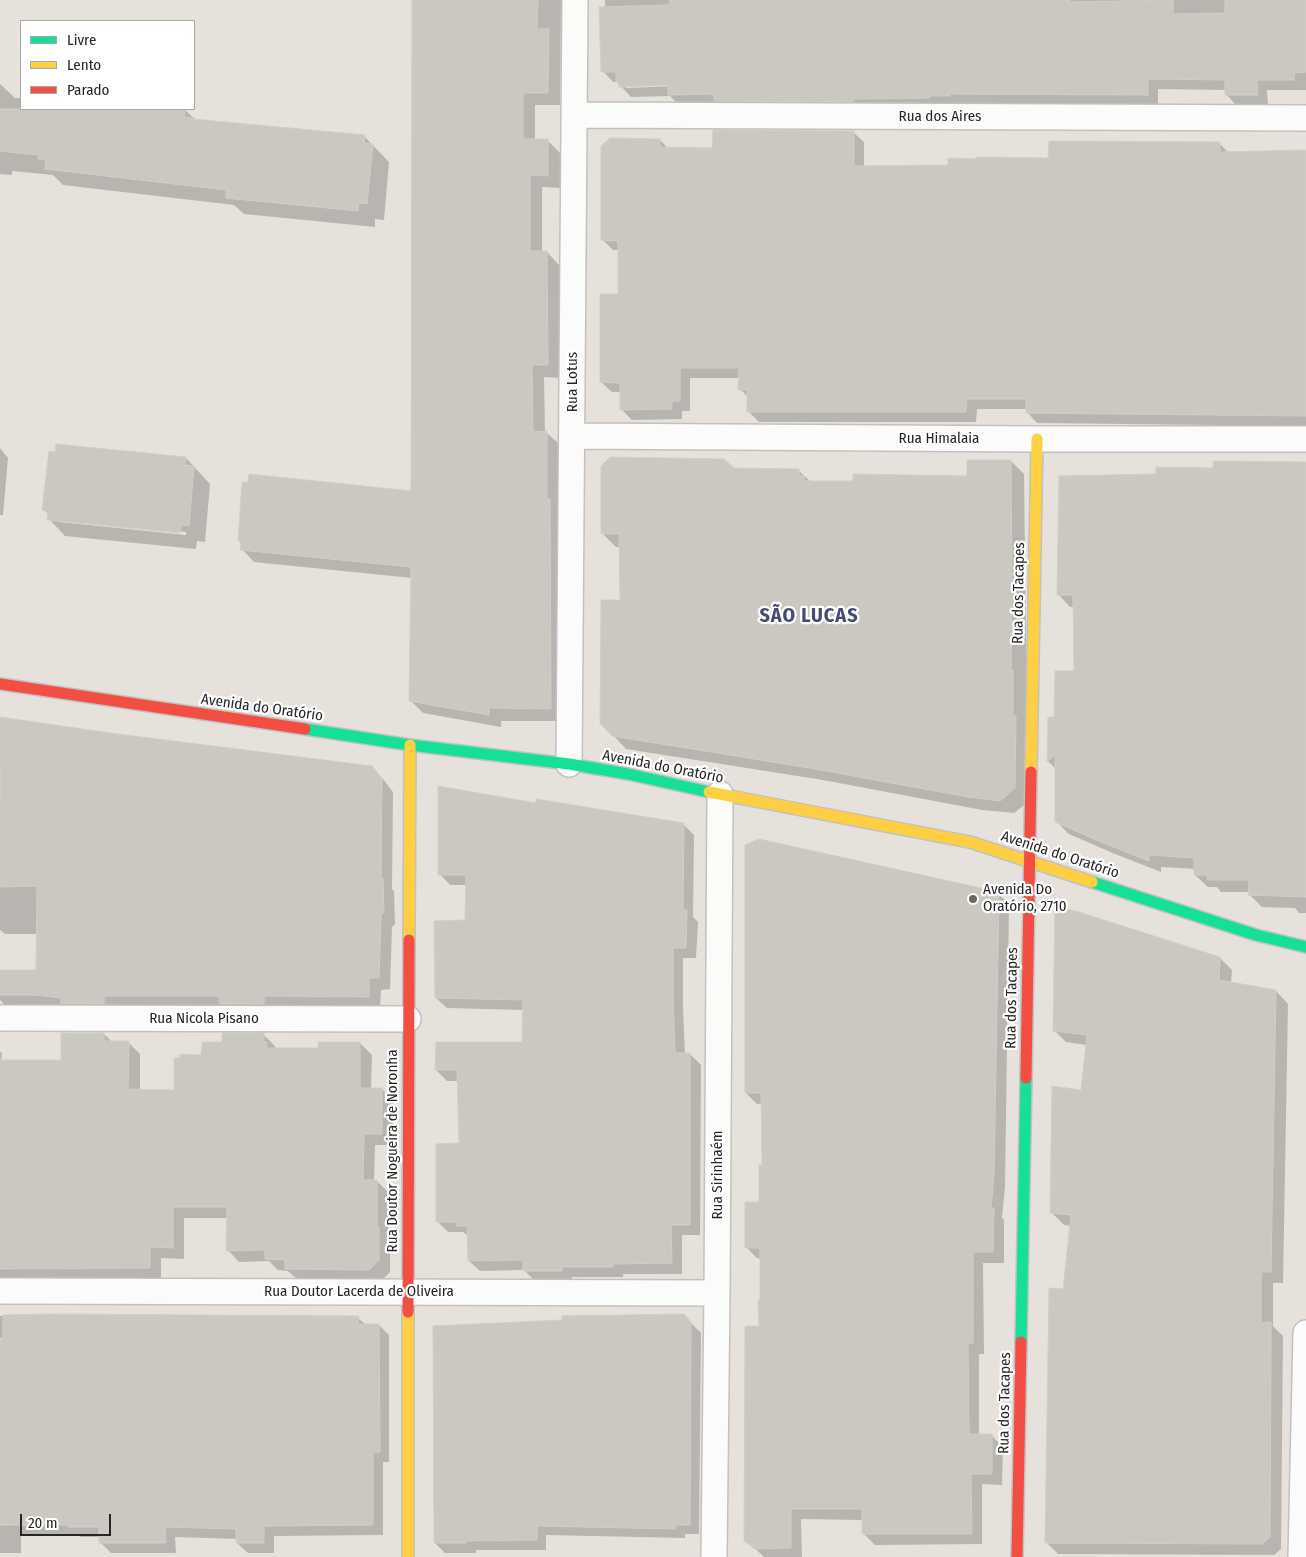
<!DOCTYPE html>
<meta charset="utf-8">
<style>
body{margin:0}
#map{position:relative;width:1306px;height:1557px;overflow:hidden;background:#e6e2db;font-family:"Fira Sans Condensed",sans-serif}
canvas{display:block}
.legend{position:absolute;left:20px;top:20px;width:175px;height:90px;box-sizing:border-box;background:#fff;border:1px solid #a8a8a8;margin:0;padding:6px 9px;list-style:none;font-size:15px;color:#262626}
.legend li{display:flex;align-items:center;gap:10px;height:25px}
.legend b{width:25px;border:1px solid #a8a8a8}
.scale{position:absolute;left:20px;top:1514px;width:91px;height:22px;box-sizing:border-box;border:2px solid #262626;border-top:0;padding-left:6px;font-size:15px;line-height:18px;white-space:nowrap;color:#262626;-webkit-text-stroke:4px #fff;paint-order:stroke}
</style>
<div id="map">
<canvas width="1306" height="1557"></canvas>
<ul class="legend">
<li><b style="height:6px;background:#16e098"></b>Livre</li>
<li><b style="height:6px;background:#ffcf43"></b>Lento</li>
<li><b style="height:6px;background:#f24e42"></b>Parado</li>
</ul>
<div class="scale">20 m</div>
</div>
<script>
const ctx = document.querySelector('canvas').getContext('2d');
ctx.lineJoin = 'round';
function paint(path, color) { ctx.fillStyle = color; ctx.fill(path, 'evenodd'); }
const shape = rows => new Path2D(rows.map(r => 'M' + r).join(''));
function stroke(path, color, width, dash) { ctx.strokeStyle = color; ctx.lineWidth = width; ctx.lineCap = dash ? 'butt' : 'round'; ctx.setLineDash(dash || []); ctx.stroke(path); }
function write(font, color, halo, rows, align = 'center') {
  ctx.font = font + ' "Fira Sans Condensed",sans-serif'; ctx.lineWidth = 4.5; ctx.setLineDash([]); ctx.textBaseline = 'middle'; ctx.strokeStyle = halo; ctx.fillStyle = color; for (const [text, x, y, turn = 0] of rows) {
    ctx.save(); ctx.translate(x, y); ctx.rotate((+turn || 0) * Math.PI / 180); ctx.textAlign = isNaN(turn) ? turn : align; if (halo) ctx.strokeText(text, 0, 0); ctx.fillText(text, 0, 0); ctx.restore();
  }
}
paint(shape([
 [413,0,561,0,560,105,535,105,535,140,547,140,560,153,560,188,542,187,542,252,547,252,559,265,560,378,544,377,545,433,547,433,560,445,563,721,501,721,501,727,423,713,411,701,412,578,254,562,242,549,242,544,239,540,412,492],
 [605,0,1306,0,1306,90,1267,90,1268,105,1236,105,1226,94,1226,90,1158,89,1158,105,960,104,960,106,679,105,670,96,631,97,617,82,613,82,603,71],
 [674,84,674,86,626,88,626,85],
 [0,84,15,98,21,98,21,109,178,109,185,110,196,120,364,136,389,162,384,220,375,219,375,227,244,214,234,205,63,185,53,175,12,171,12,175,0,174],
 [853,132,864,142,864,167,949,167,1050,159,1219,143,1229,153,1306,151,1306,426,1037,423,1027,412,1027,409,977,409,976,422,759,422,749,412,749,398,740,389,740,378,690,378,690,411,682,411,682,419,632,420,621,409,621,392,612,392,601,382,619,295,619,250,613,250,603,240,660,140,668,148,714,149],
 [0,448,8,458,3,515,0,515],
 [56,453,186,458,210,484,205,542,197,541,196,549,65,536,49,519,49,515,44,510],
 [59,520,186,532,186,535,59,522],
 [1011,461,1024,474,1028,802,1014,813,982,810,823,780,626,749,613,735,621,601,620,547,616,547,603,534,734,470,798,470,811,482,854,482,968,477],
 [1306,464,1306,913,1299,913,1295,908,1262,907,1250,895,1250,892,1221,892,1217,887,1208,887,1195,875,1195,869,1161,867,1161,872,1115,854,1069,834,1056,821,1056,769,1048,761,1049,718,1056,718,1075,672,1074,607,1070,607,1058,594,1157,475,1214,469],
 [0,718,110,735,371,767,383,779,393,792,392,889,394,891,395,924,392,927,390,989,381,990,380,1008,6,1006,0,1000,0,972,38,972,38,934,5,934,0,930],
 [538,805,683,824,694,835,693,917,698,922,696,958,683,958,683,1007,685,1054,690,1054,701,1065,700,1235,682,1235,682,1274,623,1274,623,1277,572,1277,572,1281,536,1282,524,1270,480,1271,469,1261,468,1236,463,1232,448,1232,437,1221,460,1145,459,1081,447,1081,436,1070,523,1043,524,1010,447,1008,436,998,466,922,467,885,450,885,440,874],
 [998,893,1009,905,1005,1187,1002,1218,1004,1220,1004,1263,983,1263,984,1354,979,1354,979,1435,992,1436,1003,1447,1002,1485,982,1484,982,1544,875,1545,864,1534,864,1520,801,1519,802,1557,764,1557,746,1540,762,1301,762,1259,757,1258,746,1247,761,1203,763,1167,762,1104,757,1104,746,1093],
 [1220,958,1232,970,1231,983,1276,991,1288,1004,1283,1283,1273,1283,1273,1326,1283,1336,1281,1549,1274,1555,1058,1554,1046,1542,1064,1291,1071,1226,1064,1225,1052,1213,1082,1091,1087,1045,1066,1042,1054,1030],
 [104,1034,112,1042,128,1042,140,1054,140,1091,175,1091,202,1057,224,1043,263,1034,275,1046,275,1049,320,1049,360,1043,372,1055,371,1089,382,1089,393,1101,393,1145,375,1145,374,1181,377,1181,388,1192,388,1238,390,1239,390,1272,381,1281,298,1280,288,1271,278,1270,269,1261,239,1262,228,1250,228,1218,184,1218,184,1259,161,1258,161,1280,0,1279,0,1052,2,1053,1,1062,62,1061],
 [49,1315,358,1318,366,1325,379,1325,389,1335,389,1462,383,1462,383,1535,274,1536,274,1553,248,1553,237,1543,237,1539,175,1537,176,1553,111,1553,100,1542,100,1537,80,1537,78,1535,21,1535,21,1553,0,1553,0,1316],
 [683,1315,701,1333,699,1534,685,1534,685,1538,546,1535,546,1550,476,1550,476,1553,445,1553,435,1543,563,1322]
]), '#0003');
const building = shape([
 [412,0,538,0,537,29,549,29,548,93,523,93,523,139,548,139,548,176,530,175,530,251,547,251,548,365,532,365,533,432,547,431,547,499,550,499,551,709,489,708,489,715,409,701,411,567,240,550,241,541,238,541,242,482,248,482,249,474,411,491,412,0],
 [670,0,1070,0,1070,2,1173,0,1173,14,1225,13,1225,0,1306,0,1306,72,1294,73,1294,80,1257,80,1258,95,1225,95,1225,80,1148,79,1148,95,950,94,950,96,930,96,930,98,853,99,853,102,714,101,714,94,668,95,668,85,619,87,618,82,616,82,616,72,601,72,599,7,669,5,670,0],
 [0,109,185,109,184,117,193,118,193,119,365,135,364,143,373,144,367,204,359,203,358,211,226,198,226,190,45,169,46,160,38,159,38,155,0,151,0,109],
 [713,130,854,131,854,166,948,165,948,158,976,159,976,157,1048,158,1049,141,1220,142,1220,152,1306,150,1306,416,1026,413,1026,399,967,399,966,412,747,412,747,390,738,390,739,368,680,368,680,401,672,401,672,409,620,410,620,383,600,382,600,294,618,294,618,241,601,240,601,146,610,138,660,139,660,147,712,148,713,130],
 [56,444,186,457,185,465,194,466,189,526,181,525,180,533,47,520,48,511,42,510,49,451,55,452,56,444],
 [610,457,724,459,734,468,799,469,799,476,804,476,804,481,853,481,853,474,967,476,967,460,1011,460,1012,594,1011,669,1011,670,1013,670,1013,716,1016,716,1015,788,1000,801,968,797,810,768,612,736,600,723,601,600,620,600,619,534,601,534,601,466,610,457],
 [1213,461,1306,462,1306,897,1248,895,1249,880,1208,880,1207,875,1194,875,1194,858,1149,855,1149,861,1101,842,1055,822,1055,755,1047,762,1048,717,1054,717,1055,671,1074,671,1073,595,1057,595,1059,476,1156,474,1156,467,1213,468,1213,461],
 [0,717,110,733,372,766,382,779,381,878,383,878,384,912,381,915,379,978,369,978,369,997,264,996,264,1004,220,1004,219,996,104,996,104,1004,61,1004,61,998,37,995,0,995,0,970,36,970,37,886,0,887,0,853,1,853,0,717],
 [438,786,536,803,536,799,684,823,683,910,687,910,686,948,673,948,673,995,675,1053,690,1053,690,1225,671,1225,672,1263,613,1264,613,1267,562,1267,562,1271,523,1271,523,1260,468,1261,467,1226,456,1226,456,1222,436,1222,436,1144,459,1143,457,1070,435,1070,436,1042,522,1042,523,1000,435,998,434,921,465,920,466,875,438,875,438,786],
 [759,839,999,892,994,1176,991,1208,994,1208,993,1252,973,1252,973,1343,968,1343,969,1434,992,1434,992,1474,971,1474,972,1534,862,1534,862,1509,791,1509,791,1548,755,1549,744,1541,745,1326,759,1326,758,1300,760,1300,760,1248,745,1248,745,1202,759,1202,759,1165,762,1165,761,1093,745,1093,745,845,759,839],
 [1055,906,1079,912,1220,957,1219,980,1276,990,1271,1272,1261,1272,1261,1323,1271,1322,1271,1354,1270,1537,1262,1544,1045,1543,1049,1288,1063,1289,1071,1215,1050,1213,1052,1086,1081,1090,1087,1035,1053,1031,1055,906],
 [61,1033,104,1033,104,1041,129,1041,128,1089,174,1090,174,1058,180,1058,180,1054,201,1055,202,1042,222,1042,222,1033,264,1033,264,1042,267,1042,266,1048,318,1048,318,1042,360,1042,360,1088,382,1088,382,1134,364,1134,363,1180,377,1180,377,1226,379,1227,379,1260,369,1270,285,1269,285,1260,265,1259,265,1250,226,1251,227,1207,173,1207,173,1248,150,1247,150,1268,0,1269,0,1060,61,1060,61,1033],
 [49,1314,359,1316,358,1324,379,1324,380,1452,373,1452,373,1525,264,1526,264,1543,236,1543,236,1529,165,1527,166,1543,99,1543,99,1527,68,1527,68,1525,0,1525,0,1338,3,1338,3,1315,49,1314],
 [684,1314,691,1322,690,1525,675,1525,675,1529,537,1526,537,1540,466,1541,466,1543,434,1543,433,1326,562,1320,562,1316,684,1314]
]);
paint(building, '#cbc8c2');
stroke(building, '#d1cdc7', 1);
const street = shape([
 [575,115,1306,118],
 [573,436,1037,439,1306,439],
 [569,764,575,0],
 [0,1018,408,1019],
 [0,1291,717,1293],
 [714,1557,717,1293,720,794],
 [1301,1557,1306,1333]
]);
const fast = shape([
 [305,729,410,745,569,764,628,774,709,792],
 [1092,882,1256,935,1306,947],
 [1021,1342,1026,1078]
]);
const slow = shape([
 [1031,772,1037,439],
 [709,792,970,842,1092,882],
 [409,940,410,745],
 [408,1312,408,1557]
]);
const jam = shape([
 [0,684,305,729],
 [1026,1078,1031,772],
 [408,1312,409,940],
 [1017,1557,1021,1342]
]);
stroke(street, '#c2c1c1', 28);
stroke(fast, '#c2c1c1', 14);
stroke(slow, '#c2c1c1', 14);
stroke(jam, '#c2c1c1', 14);
stroke(street, '#fbfbfa', 25);
stroke(fast, '#16e098', 11);
stroke(slow, '#ffcf43', 11);
stroke(jam, '#f24e42', 11);
for (const [x, y, r, color] of [
 [973,899,5,"#696865"]
]) { const dot = new Path2D(); dot.arc(x, y, r, 0, 2 * Math.PI); ctx.fillStyle = color; ctx.fill(dot); stroke(dot, '#fff', 2); }
write('15px', '#262626', '#fff', [
 ["Rua dos Aires",940,117],
 ["Rua Lotus",573,382,-90],
 ["Rua Himalaia",939,439],
 ["Rua dos Tacapes",1019,593,-89],
 ["Avenida do Oratório",262,708,8],
 ["Avenida do Oratório",663,767,11],
 ["Avenida do Oratório",1060,855,18],
 ["Rua dos Tacapes",1012,998,-89],
 ["Rua Nicola Pisano",204,1019],
 ["Rua Doutor Nogueira de Noronha",393,1151,-90],
 ["Rua Sirinhaém",718,1175,-90],
 ["Rua Doutor Lacerda de Oliveira",359,1292],
 ["Rua dos Tacapes",1005,1403,-89]
]);
write('15px', '#262626', '#fff', [
 ["Avenida Do",983,890],
 ["Oratório, 2710",983,907]
], 'left');
ctx.letterSpacing = '1px';
write('bold 20px', '#444b79', '#fff', [
 ["SÃO LUCAS",809,616]
]);
ctx.letterSpacing = '0px';
</script>
